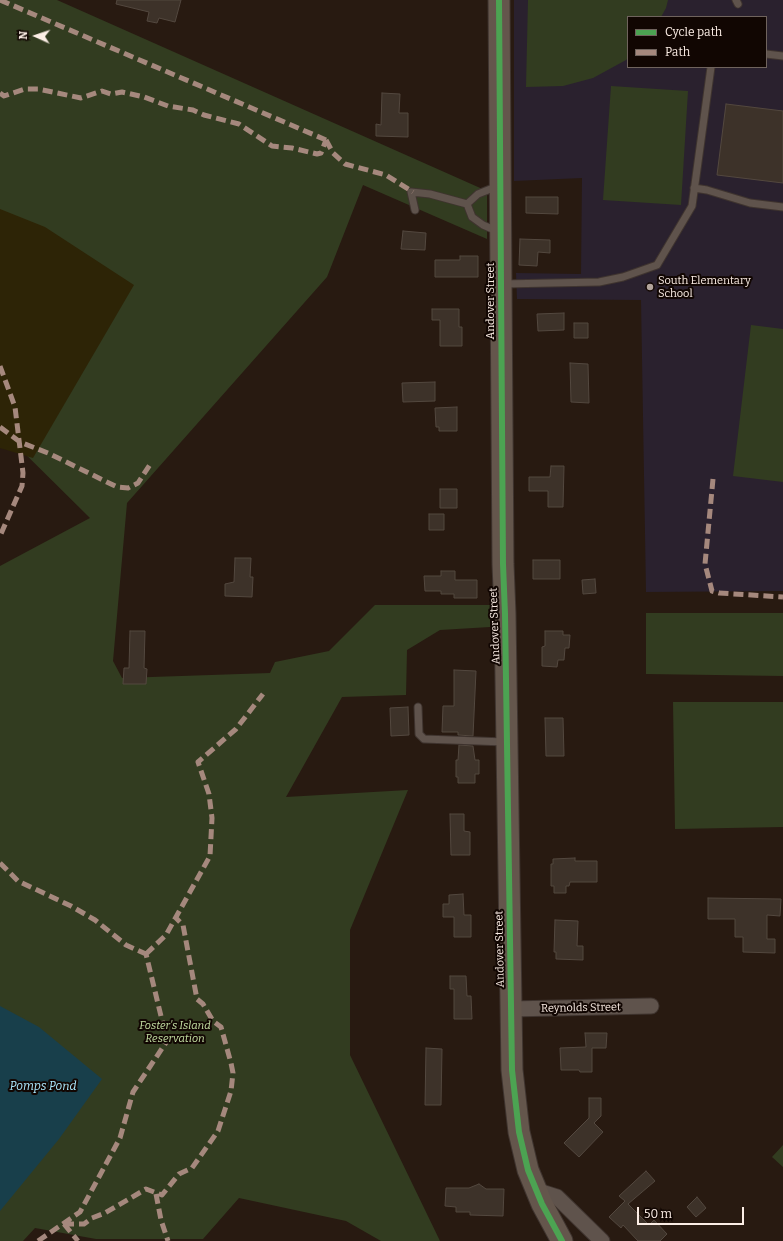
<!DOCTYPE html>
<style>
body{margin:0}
#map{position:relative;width:783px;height:1241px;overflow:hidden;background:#281a11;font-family:Bitter,serif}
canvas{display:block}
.legend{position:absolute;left:627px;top:16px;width:140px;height:52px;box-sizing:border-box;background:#110602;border:1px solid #6f635d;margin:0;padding:5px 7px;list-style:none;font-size:12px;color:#fceee6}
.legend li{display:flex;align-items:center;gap:8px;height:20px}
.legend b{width:20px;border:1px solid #6f635d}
.north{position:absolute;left:16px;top:16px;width:40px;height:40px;-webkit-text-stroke:3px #110602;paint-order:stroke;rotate:273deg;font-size:11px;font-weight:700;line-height:16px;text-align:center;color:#fceee6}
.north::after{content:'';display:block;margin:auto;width:14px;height:18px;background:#fceee6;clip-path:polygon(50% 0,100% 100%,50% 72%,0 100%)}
.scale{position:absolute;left:637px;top:1207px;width:107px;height:18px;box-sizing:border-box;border:2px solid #fceee6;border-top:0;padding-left:5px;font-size:12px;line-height:14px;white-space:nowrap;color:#fceee6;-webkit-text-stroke:3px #110602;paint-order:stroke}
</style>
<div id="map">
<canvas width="783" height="1241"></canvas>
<ul class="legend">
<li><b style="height:5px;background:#4ca352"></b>Cycle path</li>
<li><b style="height:5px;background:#a5887d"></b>Path</li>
</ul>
<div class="north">N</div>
<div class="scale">50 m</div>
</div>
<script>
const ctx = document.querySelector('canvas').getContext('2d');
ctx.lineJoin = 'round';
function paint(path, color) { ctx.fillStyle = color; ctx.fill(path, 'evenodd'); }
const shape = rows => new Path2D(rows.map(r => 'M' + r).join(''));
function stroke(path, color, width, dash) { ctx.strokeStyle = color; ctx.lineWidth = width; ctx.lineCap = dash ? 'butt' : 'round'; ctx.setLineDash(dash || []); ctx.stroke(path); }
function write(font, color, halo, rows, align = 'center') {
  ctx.font = font + ' Bitter,serif'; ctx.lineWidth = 4; ctx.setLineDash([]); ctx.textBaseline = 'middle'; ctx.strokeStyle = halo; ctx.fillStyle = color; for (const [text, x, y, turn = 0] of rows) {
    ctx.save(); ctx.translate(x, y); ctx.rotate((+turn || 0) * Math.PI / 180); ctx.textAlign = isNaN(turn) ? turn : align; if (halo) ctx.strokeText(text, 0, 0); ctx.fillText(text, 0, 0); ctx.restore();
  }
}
paint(shape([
 [514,0,783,0,783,591,646,592,641,300,517,299,516,273,581,274,582,178,514,181],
 [628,17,766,17,766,67,628,67]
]), '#2a212e');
paint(shape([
 [0,0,57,0,487,191,487,239,363,185,327,277,127,503,113,661,122,678,270,673,275,662,329,651,375,605,490,605,490,627,440,630,407,650,406,695,342,697,286,797,408,790,350,930,350,1055,440,1241,381,1241,346,1221,239,1198,203,1239,96,1239,35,1228,23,1241,0,1241,0,566,90,518,0,429],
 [528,0,668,0,666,8,661,17,628,17,628,58,626,60,593,78,563,86,526,87],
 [611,86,688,91,681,205,603,200],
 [751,325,783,329,783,482,733,476],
 [646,613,783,613,783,676,646,674],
 [673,702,783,702,783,827,675,829],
 [783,1145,783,1167,772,1157]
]), '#323c20');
paint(shape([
 [0,209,45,227,134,285,33,458,0,448]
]), '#2d2406');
paint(shape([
 [0,1006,39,1027,102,1079,59,1139,0,1211]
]), '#183f4b');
const building = shape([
 [117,0,181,0,175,22,159,18,157,23,147,21,149,12,116,4,117,0],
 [382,93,400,94,399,113,408,113,408,137,376,136,376,124,381,125,382,93],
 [726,104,783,111,783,183,717,175,726,104],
 [526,197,558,197,558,214,526,213,526,197],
 [403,231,426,233,425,250,401,249,403,231],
 [520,239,550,240,550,253,538,252,537,266,519,265,520,239],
 [460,256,478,256,478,277,435,277,435,260,460,260,460,256],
 [432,309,459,309,459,327,462,327,462,346,440,346,440,320,432,320,432,309],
 [564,313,564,330,538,331,537,314,564,313],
 [574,323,588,323,588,338,574,338,574,323],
 [570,363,588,364,589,403,571,402,570,363],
 [435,382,435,401,403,402,402,383,435,382],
 [457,407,457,431,439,431,439,427,436,427,435,408,457,407],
 [551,466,564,466,563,507,548,507,548,491,529,491,529,477,550,477,551,466],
 [440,489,457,489,457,508,440,508,440,489],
 [429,514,444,514,444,530,429,530,429,514],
 [235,558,251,558,250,577,253,577,252,597,225,596,225,584,234,582,235,558],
 [533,560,560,560,560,579,533,579,533,560],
 [441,571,455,571,455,580,477,580,477,598,454,598,454,594,441,594,441,591,425,591,424,576,441,576,441,571],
 [595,579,596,593,583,594,582,580,595,579],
 [130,631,145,631,144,668,147,669,146,684,123,684,124,668,129,668,130,631],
 [545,631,563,631,563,635,570,635,569,648,565,648,564,660,558,660,557,667,542,666,542,647,545,646,545,631],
 [454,670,476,671,473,736,458,735,458,732,442,732,443,706,454,706,454,670],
 [408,707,409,735,391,736,390,708,408,707],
 [545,718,563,718,564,756,546,756,545,718],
 [459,745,473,746,475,760,479,760,479,774,475,774,475,783,458,783,458,777,456,777,456,760,458,760,459,745],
 [450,814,464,814,464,831,470,832,470,855,451,855,450,814],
 [575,858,575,861,597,861,597,882,570,882,569,886,566,886,566,893,554,893,554,886,551,886,551,864,553,864,553,859,575,858],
 [463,894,464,915,471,915,471,937,454,937,454,917,443,917,443,904,449,904,449,895,463,894],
 [708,898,781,899,780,916,767,915,767,939,775,939,775,953,743,952,743,937,735,937,735,919,708,919,708,898],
 [555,920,578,921,577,946,583,946,583,960,556,959,556,952,554,952,555,920],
 [450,976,466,976,467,996,471,996,472,1019,454,1019,454,989,450,989,450,976],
 [585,1033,607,1033,606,1048,592,1048,592,1072,580,1072,579,1070,561,1070,560,1048,586,1047,585,1033],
 [426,1048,442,1049,441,1105,425,1105,426,1048],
 [589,1098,601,1098,601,1116,594,1123,603,1132,579,1157,564,1143,589,1118,589,1098],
 [646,1171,655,1181,628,1204,649,1225,654,1220,667,1234,660,1241,638,1241,623,1225,621,1228,609,1217,625,1201,619,1196,646,1171],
 [479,1184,486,1189,504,1189,503,1216,470,1215,470,1212,456,1212,456,1207,445,1206,446,1188,469,1188,479,1184],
 [697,1197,706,1208,696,1217,687,1207,697,1197]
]);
paint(building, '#3d3229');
stroke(building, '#53483f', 1);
const lane = shape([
 [736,0,738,4],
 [766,54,783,56],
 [498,186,478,194,467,204,472,217,483,225,499,232],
 [694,188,707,190,750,203,783,207],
 [415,210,411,192,430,194,467,204],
 [503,284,599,282,623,277,657,265,692,206,711,67],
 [418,707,419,734,424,739,505,742]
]);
const street = shape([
 [510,1009,651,1006],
 [535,1190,557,1197,602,1241]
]);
const secondary = shape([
 [499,0,503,564,505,614,512,1070,519,1132,528,1170,542,1204,562,1241]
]);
stroke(lane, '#3f342f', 9);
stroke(street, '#3f342f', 17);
stroke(secondary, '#3f342f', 23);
stroke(lane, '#5f534c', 7);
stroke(street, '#5f534c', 15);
stroke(secondary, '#64564c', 21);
stroke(shape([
 [0,0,326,140],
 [0,93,4,96,25,89,38,89,81,98,102,91,111,94,122,92,144,97,168,106,193,110,204,115,239,124,272,146,292,148,317,154,321,153,326,140],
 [326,140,333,153,345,164,386,175,413,192],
 [0,366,15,407,23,473,22,486,0,536],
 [0,427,20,442,48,453,117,487,128,488,138,483,151,463],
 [713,479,705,564,712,591,719,593,783,597],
 [0,863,18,881,71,906,95,920,126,945,146,954],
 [146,954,166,935,210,856,212,818,209,794,198,762,236,729,263,694],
 [156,1194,161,1220,168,1241],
 [64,1224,84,1224,92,1218,105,1213,146,1189,162,1195,179,1174,192,1168,218,1131,231,1091,233,1073,231,1063,221,1027,213,1021,203,1004,197,999,183,925,175,917],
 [64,1224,78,1241],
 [38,1241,80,1212,120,1138,133,1092,167,1041,146,954]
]), '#a5887d', 5, [10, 5]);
stroke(shape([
 [499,0,503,564,505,614,512,1070,519,1132,528,1170,542,1204,562,1241]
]), '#4ca352', 6);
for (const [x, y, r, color] of [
 [650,287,4,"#b2a49b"]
]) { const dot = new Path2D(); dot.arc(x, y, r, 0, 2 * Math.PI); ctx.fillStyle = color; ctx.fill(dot); stroke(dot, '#110602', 1.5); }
write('11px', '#fceee6', '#110602', [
 ["South Elementary",658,281],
 ["School",658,294]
], 'left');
write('11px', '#fceee6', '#110602', [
 ["Andover Street",491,301,-90],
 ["Andover Street",495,626,-92],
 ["Andover Street",500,949,-91],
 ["Reynolds Street",581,1008,-1]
]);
write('italic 11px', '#c5e0a4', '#110602', [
 ["Foster's Island",175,1026],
 ["Reservation",175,1039]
]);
write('italic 12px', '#aae6fb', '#110602', [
 ["Pomps Pond",43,1087]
]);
</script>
